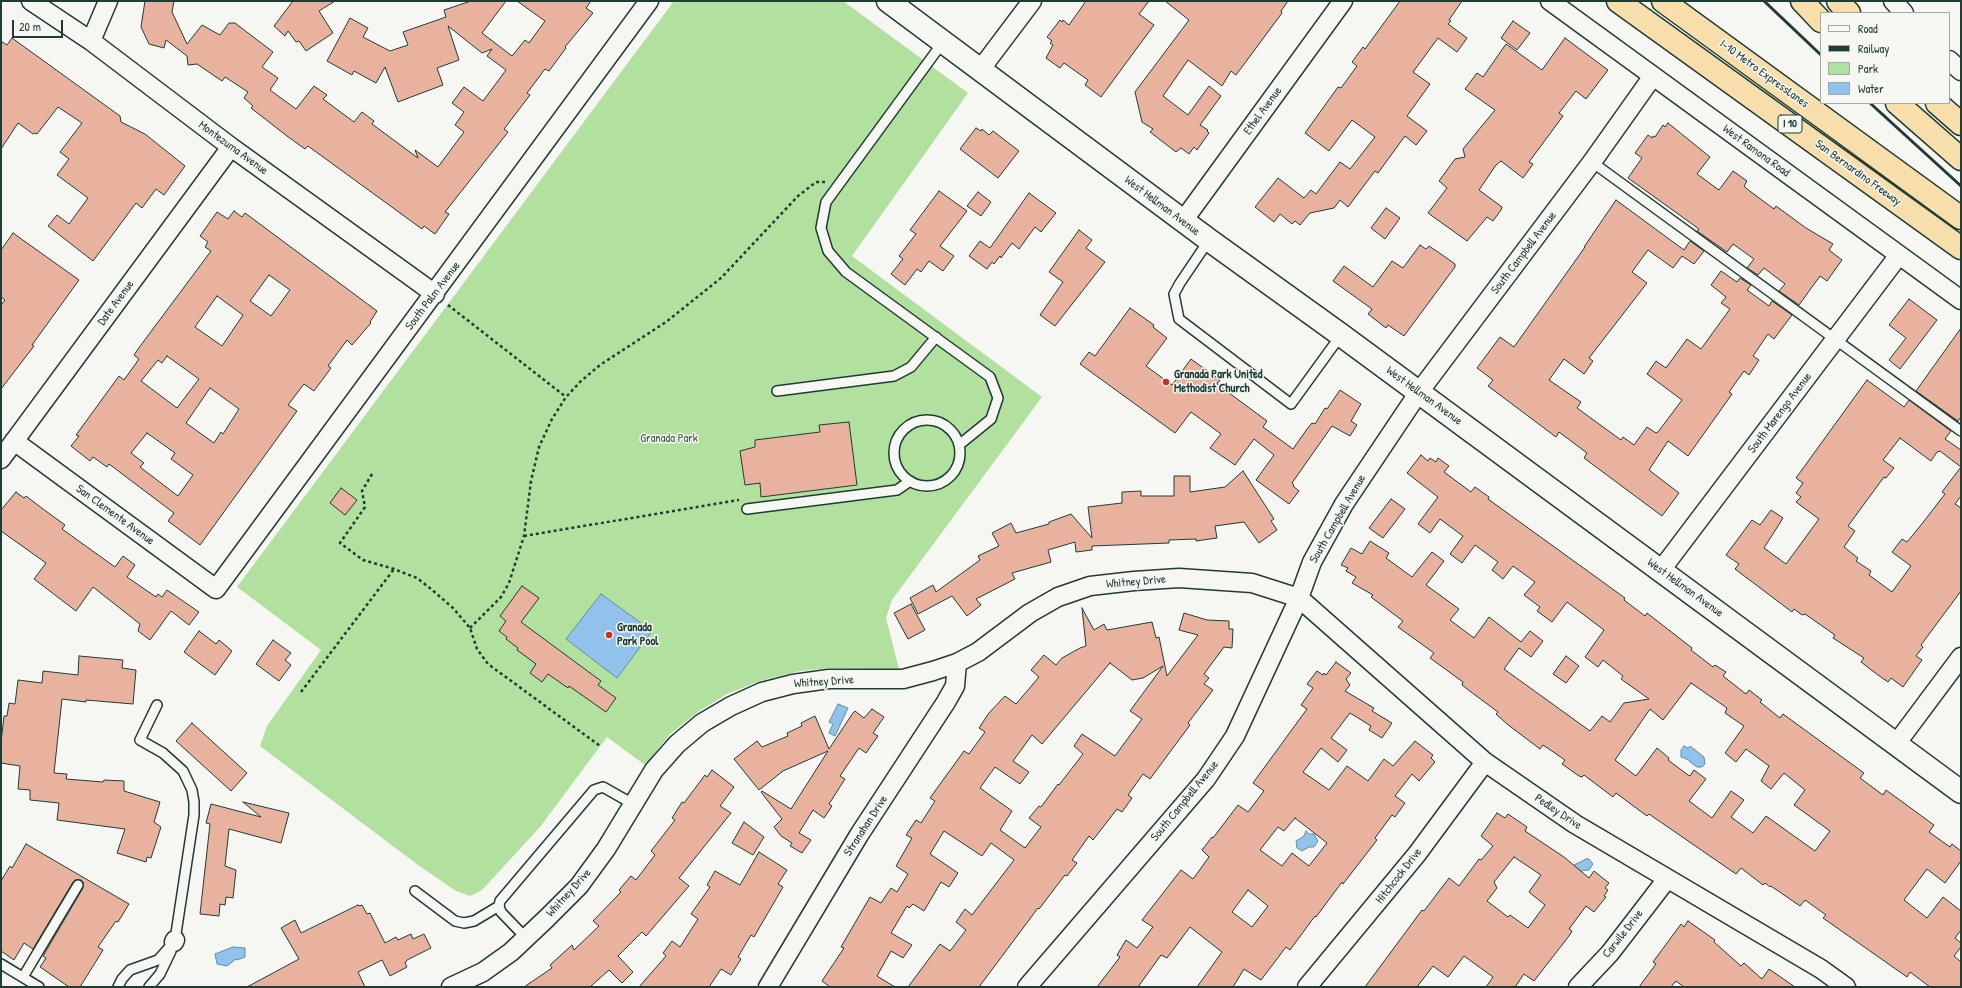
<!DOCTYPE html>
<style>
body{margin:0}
#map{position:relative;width:1962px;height:988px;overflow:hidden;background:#f6f6f2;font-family:"Patrick Hand",sans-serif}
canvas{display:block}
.frame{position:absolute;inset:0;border:2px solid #1f3d34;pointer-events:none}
.legend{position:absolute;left:1820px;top:12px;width:130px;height:92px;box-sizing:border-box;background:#f6f6f2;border:1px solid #a0aca6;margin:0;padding:5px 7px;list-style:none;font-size:12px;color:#1f3d34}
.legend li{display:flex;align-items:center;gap:8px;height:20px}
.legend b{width:20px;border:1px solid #a0aca6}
.scale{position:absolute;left:12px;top:20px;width:51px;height:18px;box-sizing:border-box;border:2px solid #1f3d34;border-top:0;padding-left:5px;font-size:12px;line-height:14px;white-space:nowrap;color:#1f3d34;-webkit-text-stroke:3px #f6f6f2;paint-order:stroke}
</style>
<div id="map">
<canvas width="1962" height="988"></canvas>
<div class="frame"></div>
<ul class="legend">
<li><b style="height:5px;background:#f6f6f2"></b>Road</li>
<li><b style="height:5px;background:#1f3d34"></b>Railway</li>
<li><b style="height:11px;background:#b1e09f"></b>Park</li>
<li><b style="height:11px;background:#90c2ec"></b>Water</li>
</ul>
<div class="scale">20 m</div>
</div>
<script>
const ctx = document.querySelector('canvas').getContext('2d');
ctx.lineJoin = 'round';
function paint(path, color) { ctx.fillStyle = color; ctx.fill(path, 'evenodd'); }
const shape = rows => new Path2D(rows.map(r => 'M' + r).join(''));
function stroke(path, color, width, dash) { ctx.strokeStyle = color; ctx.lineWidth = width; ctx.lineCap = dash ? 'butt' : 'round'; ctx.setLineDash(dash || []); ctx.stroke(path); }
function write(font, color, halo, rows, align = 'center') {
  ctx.font = font + ' "Patrick Hand",sans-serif'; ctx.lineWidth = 3; ctx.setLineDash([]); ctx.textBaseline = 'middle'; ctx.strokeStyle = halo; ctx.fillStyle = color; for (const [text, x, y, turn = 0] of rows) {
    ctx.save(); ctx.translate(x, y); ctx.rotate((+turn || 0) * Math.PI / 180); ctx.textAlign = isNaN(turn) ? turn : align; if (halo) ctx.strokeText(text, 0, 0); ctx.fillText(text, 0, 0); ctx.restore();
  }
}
paint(shape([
 [674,1,843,1,968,93,852,256,1042,397,892,600,886,618,899,669,830,668,800,671,763,680,727,694,699,711,670,734,645,765,607,737,540,827,482,890,470,896,456,891,418,865,260,746,267,726,321,650,237,587]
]), '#b1e09f');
const water = shape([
 [601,594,652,631,617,678,566,639,601,594],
 [838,704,848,708,835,736,829,733,833,724,829,722,838,704],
 [1684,746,1688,748,1690,746,1704,757,1705,764,1702,767,1697,767,1690,762,1689,760,1681,757,1681,750,1684,746],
 [1306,831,1309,834,1314,834,1318,841,1314,847,1309,847,1302,851,1297,848,1296,841,1304,836,1306,831],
 [1586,859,1589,859,1593,864,1589,870,1580,871,1572,866,1586,859],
 [233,947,245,948,245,957,237,960,236,959,227,966,217,964,215,954,233,947]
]);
paint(water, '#90c2ec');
stroke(water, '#638da2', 1);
const building = shape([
 [145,1,174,1,172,12,187,44,202,25,220,35,229,23,235,23,273,52,262,67,278,78,270,90,296,109,314,86,327,95,323,99,354,122,362,112,374,121,372,124,418,158,415,150,438,167,464,132,455,125,464,112,452,103,464,87,483,101,506,70,487,56,492,49,482,53,448,26,459,60,437,68,443,85,398,102,385,67,376,83,354,71,352,75,327,61,350,18,368,28,363,37,390,51,408,45,403,32,446,17,444,10,471,1,506,1,482,33,512,56,525,40,529,43,545,21,517,1,591,1,586,8,593,13,565,47,566,48,549,71,545,69,527,93,530,95,504,129,508,132,445,212,449,214,435,234,424,226,422,229,308,146,305,149,287,136,251,108,253,106,244,98,248,92,225,77,222,81,197,64,188,65,187,56,166,40,164,48,149,44,141,27,145,1],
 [293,1,335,1,319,11,333,33,306,51,299,41,296,42,288,31,285,36,274,26,293,1],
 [1086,1,1149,1,1139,14,1154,25,1101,97,1085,85,1088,80,1064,63,1060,68,1046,58,1053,45,1050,43,1052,41,1047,37,1060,20,1062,22,1063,20,1069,25,1086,1],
 [1165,1,1288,1,1281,11,1282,13,1236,75,1231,71,1222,86,1188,60,1163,96,1188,115,1209,86,1221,96,1200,125,1208,130,1207,131,1209,133,1197,150,1194,147,1189,154,1181,148,1176,152,1150,132,1153,129,1142,122,1135,92,1189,20,1165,1],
 [1400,1,1462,1,1449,20,1451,21,1448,24,1467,38,1457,52,1438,38,1413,72,1430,84,1407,116,1427,131,1416,145,1405,136,1378,173,1375,171,1348,207,1340,200,1334,208,1310,213,1300,225,1295,221,1292,224,1280,214,1274,222,1255,207,1278,178,1304,198,1311,190,1316,194,1340,162,1350,169,1375,137,1352,120,1329,151,1305,133,1338,87,1341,88,1357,66,1352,62,1363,47,1365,49,1400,1],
 [1513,21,1530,33,1517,50,1501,38,1513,21],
 [12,38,120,116,121,122,145,134,185,166,164,195,156,189,142,208,136,203,93,261,48,226,57,215,69,224,88,198,57,175,69,159,60,152,82,123,58,107,37,134,35,133,33,134,18,123,1,149,1,41,7,45,12,38],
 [1565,38,1608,70,1586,99,1576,91,1559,113,1563,116,1529,162,1533,164,1523,178,1501,161,1496,165,1479,190,1502,207,1501,210,1493,221,1487,217,1467,241,1428,213,1447,188,1439,181,1455,159,1465,157,1463,149,1495,110,1465,89,1477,73,1483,77,1506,44,1542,70,1565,38],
 [1668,123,1710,157,1697,174,1719,190,1733,171,1747,181,1744,186,1747,189,1774,209,1776,206,1806,228,1833,244,1829,250,1842,260,1827,281,1820,276,1799,305,1779,291,1785,284,1764,268,1758,275,1747,268,1754,259,1733,244,1727,252,1697,231,1699,229,1628,178,1642,158,1635,153,1648,135,1652,138,1653,136,1655,137,1663,125,1665,127,1668,123],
 [976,128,981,131,982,129,989,135,993,131,1019,151,998,178,960,149,976,128],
 [939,191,967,211,940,246,954,256,943,271,929,261,921,272,917,269,905,285,891,274,903,259,899,256,916,234,910,230,939,191],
 [978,192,991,202,981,216,967,206,978,192],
 [1029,193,1056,213,1041,232,1035,227,1019,249,1012,243,1001,258,1000,256,994,264,992,262,987,269,969,256,980,241,990,248,1029,193],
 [1616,200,1684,250,1690,241,1704,251,1694,264,1682,256,1673,268,1648,250,1632,272,1647,283,1589,358,1593,361,1584,374,1564,359,1549,380,1581,402,1577,408,1621,440,1623,437,1634,445,1647,427,1656,433,1658,432,1682,400,1647,374,1656,361,1666,368,1687,339,1701,349,1730,309,1721,303,1726,297,1711,285,1721,271,1737,282,1740,278,1751,285,1747,290,1769,306,1772,301,1792,315,1774,339,1768,334,1753,356,1759,360,1749,375,1744,371,1729,392,1732,394,1688,456,1668,441,1649,470,1679,493,1662,516,1584,458,1587,453,1559,432,1556,437,1488,386,1493,380,1477,368,1500,337,1514,347,1585,247,1584,247,1616,200],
 [1386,208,1400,218,1385,239,1371,228,1386,208],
 [234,211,242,217,245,213,377,311,370,322,371,323,352,345,347,340,328,366,331,368,314,391,304,384,288,405,297,411,200,545,168,521,174,513,109,464,107,467,93,457,90,461,71,446,79,436,76,435,119,376,124,380,139,359,134,355,138,349,211,251,205,247,208,242,200,236,217,212,228,219,234,211],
 [269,275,290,290,271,316,250,301,269,275],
 [217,296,243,315,222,346,195,327,217,296],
 [167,356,199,379,177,408,141,381,158,360,162,363,167,356],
 [210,388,239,409,223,434,221,432,214,443,186,423,210,388],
 [147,433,175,453,171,459,193,475,178,496,140,467,144,463,131,453,147,433],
 [1079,230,1092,240,1086,248,1105,262,1055,326,1040,315,1063,282,1049,272,1079,230],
 [13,233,79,280,32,345,34,346,1,389,1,305,5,300,1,297,1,250,13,233],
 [1420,245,1426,249,1429,246,1438,252,1455,264,1455,267,1404,336,1388,325,1386,328,1368,314,1372,309,1333,281,1344,266,1373,287,1392,261,1403,268,1420,245],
 [1909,299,1937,320,1900,369,1889,360,1906,338,1889,325,1909,299],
 [1130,308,1154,325,1153,327,1167,338,1146,366,1172,385,1191,359,1220,380,1217,384,1267,421,1263,427,1293,449,1307,429,1312,423,1315,424,1325,408,1327,409,1340,390,1361,404,1351,421,1357,425,1350,436,1332,426,1292,483,1294,485,1293,486,1299,491,1289,504,1256,480,1274,455,1254,439,1235,465,1210,448,1221,434,1191,412,1175,433,1080,364,1089,352,1095,356,1130,308],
 [1961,328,1961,417,1958,421,1916,391,1961,328],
 [1867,380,1904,407,1909,400,1951,431,1945,439,1961,450,1961,496,1955,504,1961,508,1961,591,1921,645,1923,647,1916,656,1922,660,1903,687,1891,678,1888,682,1878,675,1861,662,1864,658,1833,638,1835,635,1805,614,1802,615,1794,609,1792,612,1735,569,1739,564,1726,555,1752,520,1760,525,1771,510,1783,518,1764,548,1786,564,1819,519,1796,502,1801,497,1796,493,1803,483,1796,478,1867,380],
 [1900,438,1931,461,1937,452,1940,451,1961,467,1942,492,1945,494,1921,525,1907,542,1902,539,1892,552,1911,566,1892,592,1869,575,1871,571,1856,561,1858,558,1844,547,1855,531,1848,526,1884,477,1886,478,1894,468,1883,460,1900,438],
 [849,422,857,485,761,497,760,483,745,485,740,451,755,447,755,440,820,432,819,425,849,422],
 [1421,455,1428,461,1430,458,1436,462,1438,458,1449,466,1444,472,1471,492,1475,487,1489,497,1488,499,1625,598,1624,600,1645,616,1647,613,1692,648,1691,650,1713,667,1715,665,1726,672,1723,676,1746,694,1749,690,1762,700,1760,702,1780,718,1783,714,1864,773,1860,778,1883,795,1886,790,1934,825,1929,832,1950,847,1952,844,1961,851,1961,861,1945,883,1927,869,1904,900,1927,918,1943,897,1961,911,1961,930,1955,938,1961,943,1961,947,1954,956,1961,962,1961,987,1930,987,1910,972,1907,977,1823,918,1826,915,1805,900,1800,906,1771,886,1770,887,1765,883,1763,885,1741,868,1736,874,1649,814,1647,816,1616,793,1613,797,1584,775,1582,777,1579,776,1562,764,1565,760,1543,745,1540,749,1507,724,1496,714,1498,712,1471,692,1462,685,1463,682,1430,658,1434,653,1398,627,1403,621,1371,597,1373,595,1352,583,1356,577,1346,571,1348,568,1341,565,1351,548,1362,554,1370,541,1389,553,1386,558,1412,577,1432,552,1444,561,1426,585,1459,609,1450,620,1474,638,1489,617,1521,642,1530,631,1543,641,1531,657,1519,648,1504,669,1590,731,1602,716,1610,722,1624,703,1649,699,1621,679,1623,676,1603,660,1598,667,1585,657,1604,630,1567,602,1552,622,1537,611,1540,607,1524,595,1535,582,1513,566,1503,579,1492,570,1498,562,1475,545,1462,563,1450,554,1463,536,1440,519,1430,533,1418,524,1438,497,1407,473,1421,455],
 [1691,683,1727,708,1725,713,1744,726,1725,753,1736,762,1746,749,1769,766,1761,781,1771,789,1784,773,1805,790,1794,805,1830,831,1815,851,1766,816,1753,833,1731,817,1744,800,1731,791,1712,818,1689,801,1706,779,1694,770,1690,776,1688,775,1668,760,1669,758,1657,748,1636,776,1615,760,1650,709,1663,720,1691,683],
 [1243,471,1274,519,1271,521,1277,530,1259,543,1244,522,1215,526,1217,538,1196,541,1196,539,1169,540,1169,543,1092,546,1092,550,1076,552,1075,542,1048,550,1051,562,1012,573,1015,579,976,599,981,605,967,616,952,596,918,614,910,598,933,585,936,592,980,560,978,556,999,546,992,533,1011,523,1016,533,1049,524,1049,522,1071,514,1092,538,1088,507,1122,503,1122,492,1141,491,1141,496,1174,496,1174,476,1190,476,1190,492,1225,487,1243,471],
 [341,488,357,500,345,515,330,503,341,488],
 [16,492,24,498,26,496,43,509,65,525,62,529,115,567,123,556,135,565,127,577,156,597,158,594,162,597,167,590,199,612,189,625,171,611,150,640,138,631,140,624,93,587,76,611,34,579,46,563,1,531,1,510,16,492],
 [1391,499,1405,509,1383,538,1369,528,1391,499],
 [522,586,539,598,521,622,601,681,598,685,616,698,606,712,569,686,568,688,548,674,542,682,530,673,536,664,517,650,518,648,506,639,507,637,499,631,506,621,500,616,522,586],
 [911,604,925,630,908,639,894,613,911,604],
 [1082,608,1094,630,1104,624,1107,630,1152,622,1156,638,1159,637,1167,676,1198,635,1179,630,1184,613,1207,620,1229,621,1229,629,1233,629,1232,648,1224,647,1204,674,1209,678,1204,684,1213,690,1188,723,1190,725,1150,779,1143,774,1128,795,1132,798,1122,812,1117,809,1093,840,1089,836,1072,860,1077,863,1067,876,1065,875,1039,909,1038,908,979,987,908,987,940,944,950,951,966,930,956,922,965,909,972,915,1014,860,991,843,982,856,944,831,930,854,958,873,949,887,941,882,924,911,913,904,909,908,907,906,891,933,912,945,903,958,891,951,877,976,895,987,830,987,822,981,844,948,841,947,870,897,881,903,891,888,897,892,908,874,896,866,912,838,906,835,916,820,921,823,935,801,930,798,964,751,969,754,985,732,979,728,989,713,1005,696,1016,704,1022,697,1039,677,1031,670,1044,655,1056,665,1062,658,1080,648,1086,646,1082,608],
 [1110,663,1132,680,1143,678,1163,666,1130,711,1142,719,1115,756,1082,734,1074,746,1083,754,1059,785,1058,784,1041,807,1039,806,1029,818,1041,827,1025,848,1000,830,1012,811,980,788,995,767,1020,784,1029,772,1013,761,1032,735,1042,744,1110,663],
 [199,631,216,644,219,640,232,651,215,675,184,652,199,631],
 [273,640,291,653,285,660,291,665,279,681,256,664,273,640],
 [79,656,123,660,122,668,136,670,133,704,86,700,86,702,62,699,54,773,67,774,66,779,103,782,104,780,124,781,124,791,160,802,154,822,161,827,151,858,147,857,146,862,117,853,125,829,57,820,59,803,30,800,30,790,18,789,20,766,1,763,1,742,4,716,7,716,9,703,15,704,18,680,42,683,43,671,78,675,79,656],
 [1566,656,1579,666,1566,683,1553,674,1566,656],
 [1336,662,1351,673,1346,679,1350,685,1345,691,1374,708,1372,711,1392,723,1382,738,1369,730,1371,726,1350,713,1331,738,1347,750,1338,762,1321,748,1303,772,1329,790,1347,766,1368,781,1384,759,1393,766,1415,741,1433,755,1431,758,1435,762,1419,781,1412,774,1395,796,1405,803,1395,817,1392,815,1375,838,1377,840,1343,884,1342,882,1316,917,1315,916,1290,950,1286,947,1261,980,1244,969,1233,987,1197,987,1222,952,1190,927,1167,958,1161,955,1138,987,1097,987,1120,957,1117,955,1126,940,1137,948,1153,927,1142,920,1181,870,1193,879,1209,857,1202,850,1212,837,1213,838,1238,805,1248,812,1264,791,1253,783,1307,709,1301,705,1313,688,1307,684,1317,671,1323,675,1324,673,1326,675,1336,662],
 [1295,818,1327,843,1309,866,1292,853,1282,866,1260,850,1278,827,1284,831,1295,818],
 [1248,890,1268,906,1252,927,1232,912,1248,890],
 [872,709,884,717,873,733,878,736,866,753,859,748,840,776,845,779,829,804,832,806,824,818,813,810,799,833,811,840,802,853,790,846,792,843,781,836,774,827,782,819,761,792,762,791,791,809,828,751,783,771,759,790,734,759,757,741,762,747,788,736,787,733,802,726,801,723,815,716,829,749,853,713,855,711,864,718,872,709],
 [192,723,247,773,231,791,176,741,192,723],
 [712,770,734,787,720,806,731,813,679,878,689,886,646,936,642,932,618,956,633,972,622,983,609,970,590,987,524,987,552,968,550,965,572,945,574,950,599,926,593,921,621,892,619,890,631,876,636,880,655,855,651,851,675,820,672,818,682,802,684,803,705,775,707,777,712,770],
 [243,802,289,813,281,843,229,829,225,866,236,870,233,898,226,897,225,905,220,904,219,916,200,914,210,824,206,823,211,804,261,817,243,802],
 [1497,813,1505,818,1508,814,1527,827,1525,831,1564,857,1589,878,1594,871,1609,883,1605,888,1608,890,1604,896,1606,897,1594,912,1586,906,1569,929,1572,931,1569,936,1534,981,1524,974,1515,987,1486,987,1493,977,1464,956,1448,977,1433,966,1417,987,1365,987,1422,910,1424,911,1449,878,1459,886,1479,859,1481,860,1493,846,1481,836,1497,813],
 [1514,857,1541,875,1529,892,1545,905,1528,928,1510,915,1508,917,1487,901,1497,888,1494,882,1514,857],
 [744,822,764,837,753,855,732,843,744,822],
 [26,844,129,904,118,922,116,921,98,947,103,950,80,987,69,987,40,967,46,958,43,956,83,888,83,882,81,880,75,880,73,882,33,949,24,943,14,960,1,951,1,881,10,866,12,868,26,844],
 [759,852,787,870,778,884,783,887,754,937,751,935,738,957,741,959,731,975,721,969,709,987,639,987,666,956,663,953,672,941,680,947,698,919,691,914,710,887,707,885,715,871,740,885,759,852],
 [358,905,359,906,362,905,367,914,370,913,385,943,396,937,398,940,411,934,413,939,424,934,431,948,407,960,405,963,407,967,390,976,382,960,358,972,365,987,247,987,299,959,281,928,295,920,301,933,358,905],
 [1688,921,1715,940,1714,942,1741,966,1744,963,1762,979,1769,969,1795,987,1684,987,1676,981,1671,987,1639,987,1656,964,1653,962,1681,924,1684,927,1688,921]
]);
paint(building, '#e9b29e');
stroke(building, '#1f3d34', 1);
const service = shape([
 [943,42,826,202,821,228,828,251,846,272,990,377,998,398,991,419,959,445],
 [1592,162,1961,431],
 [1209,240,1180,283,1174,294,1179,319,1291,404,1341,335],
 [777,391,894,376,911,367,936,337],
 '894 453a33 33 0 1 1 66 0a33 33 0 1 1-66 0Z',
 [747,509,897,490,910,481],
 [157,705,140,740,163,753,183,771,192,790,194,802,194,815,175,940],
 [415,891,455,921,464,923,474,921,499,906],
 [526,938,501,912,499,906,500,901,594,790,603,787,633,804],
 [1,964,39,987],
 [23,977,78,885],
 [118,987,122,979,130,970,158,960,174,942],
 [149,987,160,974,171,951]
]);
const minor = shape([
 [31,1,91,41,231,147,435,294],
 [1550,1,1961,300],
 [1893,1,1904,13],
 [91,41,108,1],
 [1949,60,1961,71],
 [980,70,1032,1],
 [1183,221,1343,1],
 [14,441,216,589,649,1],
 [1,459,231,147],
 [1661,570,1899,255],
 [1896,744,1961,657],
 [174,942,175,940],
 [451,987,483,972,511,952,546,919,579,886,606,849,654,770,677,744,702,723,731,706,762,692,793,684,829,679,903,679,933,671,957,663,978,652,1030,613,1058,597,1090,586,1134,581,1179,578,1252,583,1299,598,1485,762,1575,824,1821,969,1846,987],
 [768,987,859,835,946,702,955,686,957,663],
 [1027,987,1206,779,1235,736,1299,598,1312,562,1344,504,1419,392,1592,162,1653,76],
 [1307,987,1417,854,1485,762],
 [1578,987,1610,953,1667,879]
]);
const tertiary = shape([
 [888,1,1209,240,1341,335,1961,792]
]);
const motorway = shape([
 [1618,1,1961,248],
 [1663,1,1961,218],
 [1802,1,1821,21],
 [1838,1,1849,13],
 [1897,103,1961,159],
 [1937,103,1961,124]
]);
stroke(service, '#1f3d34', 12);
stroke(minor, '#1f3d34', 21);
stroke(tertiary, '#1f3d34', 25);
stroke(motorway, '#1f3d34', 25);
stroke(shape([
 [448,305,566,397],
 [372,474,362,491,365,507,340,543,363,560,394,569,417,578,431,589,453,608,470,628,477,649,488,664,600,746],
 [524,536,739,500],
 [470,628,501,597,509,583,524,536,531,481,539,447,552,419,566,397,581,381,600,365,666,322,721,278,798,196,816,182,825,182],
 [301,692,394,569]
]), '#1f3d34', 2.5, [3, 3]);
stroke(service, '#f6f6f2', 9);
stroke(minor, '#f6f6f2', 18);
stroke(tertiary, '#f6f6f2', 22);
stroke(motorway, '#f8deab', 22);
stroke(shape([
 [1764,1,1821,55],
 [1870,103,1961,186]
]), '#1f3d34', 3);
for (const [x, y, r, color] of [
 [1166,382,4,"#c8321e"],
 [609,635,4,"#c8321e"]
]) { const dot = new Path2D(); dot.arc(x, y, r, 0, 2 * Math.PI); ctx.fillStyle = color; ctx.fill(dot); stroke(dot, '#f6f6f2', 1.5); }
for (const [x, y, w] of [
 [1790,124,24]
]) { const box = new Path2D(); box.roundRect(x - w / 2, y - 9, w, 18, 3); ctx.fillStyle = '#f6f6f2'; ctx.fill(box); stroke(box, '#1f3d34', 1); }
write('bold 11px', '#1f3d34', null, [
 ["I 10",1790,124]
]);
write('12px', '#1f3d34', '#f6f6f2', [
 ["I-10 Metro ExpressLanes",1764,74,36],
 ["Ethel Avenue",1263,111,-54],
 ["Montezuma Avenue",233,148,36],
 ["West Ramona Road",1756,151,36],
 ["San Bernardino Freeway",1858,173,36],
 ["West Hellman Avenue",1162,206,37],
 ["South Campbell Avenue",1524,253,-53],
 ["South Palm Avenue",433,296,-53],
 ["Date Avenue",116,303,-54],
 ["West Hellman Avenue",1424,396,36],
 ["South Marengo Avenue",1780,413,-53],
 ["San Clemente Avenue",115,515,36],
 ["South Campbell Avenue",1338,519,-60],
 ["Whitney Drive",1136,582,-5],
 ["West Hellman Avenue",1685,588,36],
 ["Whitney Drive",824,682,-4],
 ["South Campbell Avenue",1185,801,-51],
 ["Pedley Drive",1558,812,34],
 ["Stranahan Drive",866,826,-57],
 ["Hitchcock Drive",1399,876,-52],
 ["Whitney Drive",569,893,-48],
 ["Carwile Drive",1623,934,-52]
]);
write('bold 12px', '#1f3d34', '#f6f6f2', [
 ["Granada Park United",1174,375],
 ["Methodist Church",1174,389],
 ["Granada",617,628],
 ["Park Pool",617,642]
], 'left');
write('12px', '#3c5e49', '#f6f6f2', [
 ["Granada Park",669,439]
]);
</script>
